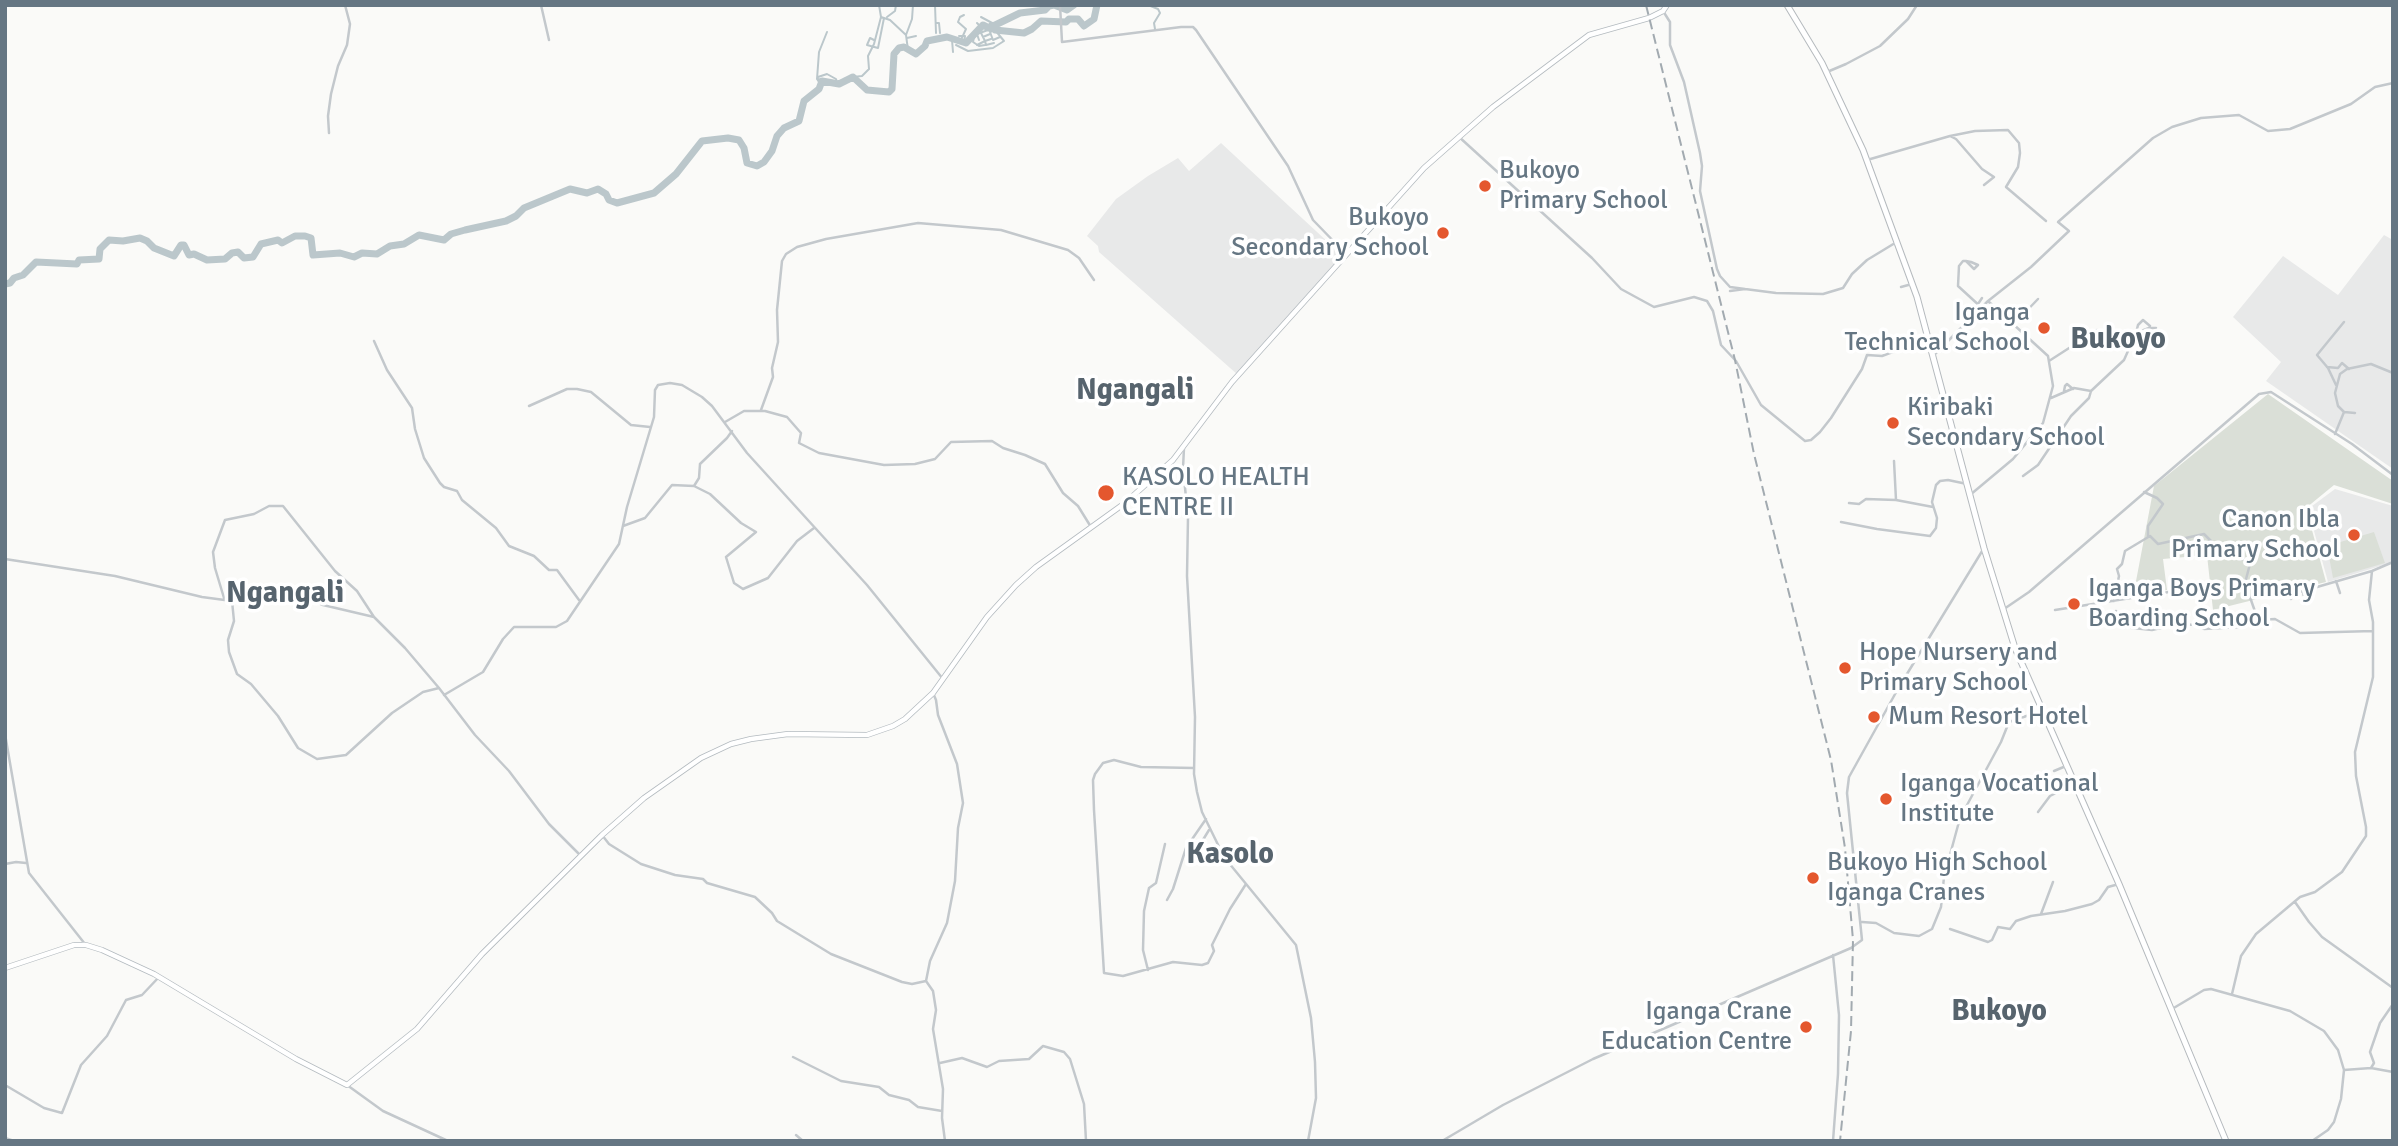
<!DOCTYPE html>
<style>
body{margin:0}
#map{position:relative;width:2398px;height:1146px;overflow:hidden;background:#fafaf8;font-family:Signika,sans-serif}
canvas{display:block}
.frame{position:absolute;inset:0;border:7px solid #657683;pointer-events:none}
</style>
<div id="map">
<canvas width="2398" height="1146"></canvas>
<div class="frame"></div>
</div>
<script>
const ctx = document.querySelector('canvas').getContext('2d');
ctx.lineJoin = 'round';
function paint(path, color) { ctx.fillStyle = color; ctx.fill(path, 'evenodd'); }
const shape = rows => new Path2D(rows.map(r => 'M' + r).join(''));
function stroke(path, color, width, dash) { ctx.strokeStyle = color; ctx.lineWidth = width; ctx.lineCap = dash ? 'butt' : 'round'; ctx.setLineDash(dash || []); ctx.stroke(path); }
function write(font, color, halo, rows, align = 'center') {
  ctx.font = font + ' Signika,sans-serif'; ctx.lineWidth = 7; ctx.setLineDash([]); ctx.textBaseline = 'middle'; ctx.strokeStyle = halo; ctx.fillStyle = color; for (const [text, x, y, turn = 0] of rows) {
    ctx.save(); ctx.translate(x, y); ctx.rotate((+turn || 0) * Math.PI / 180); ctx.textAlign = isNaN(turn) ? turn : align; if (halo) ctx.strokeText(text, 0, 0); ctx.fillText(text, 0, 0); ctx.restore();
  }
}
paint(shape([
 [1221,143,1344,257,1238,375,1099,252,1098,246,1087,236,1116,199,1148,176,1178,158,1189,171],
 [2384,235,2393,240,2393,469,2266,381,2281,362,2233,317,2283,256,2338,295],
 [2335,489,2393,506,2393,560,2387,564,2328,582,2308,509]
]), '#e8e9e9');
paint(shape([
 [2268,394,2393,481,2393,504,2334,485,2306,508,2326,582,2213,610,2207,555,2163,559,2167,590,2133,597,2154,486],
 [2374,532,2385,563,2333,578,2327,546]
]), '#dadfd7');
stroke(shape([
 [879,5,881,17],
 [935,5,936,33],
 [1148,5,1158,9,1160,13,1154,23,1155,29],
 [887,17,895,11,896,5],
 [981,17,994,24],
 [937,23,939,23,940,33],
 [977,23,980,26],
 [977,32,977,34,988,30],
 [990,32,993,40,1000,37],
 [981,33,983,37,990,34],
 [973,35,977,34,979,40],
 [959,36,965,36,964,43],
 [974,37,973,42,979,46,985,45],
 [983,37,985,41,991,39],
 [907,38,916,36],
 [874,40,870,38,867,45,878,48,884,18],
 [952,40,953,52],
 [960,42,966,29,958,22,960,17,964,15],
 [956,45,968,51,993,48,1004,41,995,30,990,32,989,28],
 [977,45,985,41,986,45,994,43],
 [908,50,906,35,912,19,913,5],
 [818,77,827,74,836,79,837,83],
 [853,77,862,76,869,69,868,56,874,44,881,17,890,20,906,35],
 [818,79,825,81],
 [821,85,817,79,819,52,827,32]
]), '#bbc7cb', 2);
stroke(shape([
 [991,26,995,30,1024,33,1032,29,1041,21,1066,22,1069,19,1078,19,1084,26,1094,19,1097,5],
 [5,284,10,283,14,278,23,275,36,262,77,264,79,260,99,259,100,249,109,240,123,241,140,238,147,241,154,248,174,256,181,245,184,245,189,255,194,254,207,260,225,259,232,253,238,252,244,258,253,257,261,244,278,240,282,243,295,236,305,236,311,238,313,255,340,253,354,257,362,253,377,254,390,246,404,244,419,235,444,240,451,234,465,230,506,221,516,216,524,208,570,189,587,193,598,189,606,194,609,200,617,203,654,193,676,174,702,141,728,138,739,140,744,148,747,163,757,166,764,162,772,151,777,136,784,128,799,121,804,101,819,89,822,81,839,84,853,77,867,90,889,92,892,89,894,54,899,48,904,47,916,54,925,46,927,41,947,37,966,43,983,25,989,28,1020,13,1045,10,1049,6,1054,5,1067,10,1074,5]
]), '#bbc7cb', 7);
const secondary = shape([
 [5,968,74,945,86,945,102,950,154,974,296,1059,347,1085,417,1029,482,954,602,835,644,798,701,758,731,744,751,739,788,734,867,735,893,726,905,719,933,693,987,617,1016,585,1036,567,1125,503,1173,460,1232,382,1424,168,1493,107,1589,35,1649,18,1663,11,1667,5]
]);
const primary = shape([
 [1787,5,1822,63,1863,150,1917,297,1984,548,2015,648,2119,884,2226,1141]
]);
stroke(secondary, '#b3babf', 6);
stroke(primary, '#b5babe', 7);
stroke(shape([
 [541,5,549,40],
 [1060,5,1062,42,1181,27,1193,27,1196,30,1288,166,1313,220,1346,254],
 [1663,11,1670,22,1670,45,1684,82,1700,153,1702,166,1700,191,1717,269,1720,276,1730,287,1745,289],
 [5,34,5,43],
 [1827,72,1846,64,1880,46,1908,19,1917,5],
 [329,133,328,116,331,94,338,66,347,45,350,24,345,5],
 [1458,136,1592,258,1621,289,1654,307,1694,297,1707,301,1713,311,1721,345,1736,361,1761,405,1805,441,1811,440,1820,432,1831,418,1862,369,1867,355,1882,356,1927,339],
 [1950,136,1956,139,1982,169,1994,177,1984,185],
 [1867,160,1950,136,1975,131,2008,130,2019,143,2020,153,2018,167,2006,187,2046,221],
 [1966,261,1974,269,1978,265,1971,262,1966,261,1963,261,1959,266,1958,286,1982,308],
 [1901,287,1912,284],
 [1730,291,1745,289,1776,293,1823,294,1843,288,1852,274,1867,260,1895,243],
 [1978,304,1982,298],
 [2014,324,2038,299],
 [2136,333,2138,325,2143,320,2150,326],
 [374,341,387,370,412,408,415,429,424,458,440,483,444,487,457,491,462,500,496,528,509,546,534,556,549,570,557,570,579,600],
 [1933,356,1988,301,2031,267,2069,231,2058,222,2153,138,2172,127,2201,118,2239,115,2268,131,2290,129,2351,104,2375,87,2393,83],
 [2049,361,2097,330,2115,344,2121,346,2131,342],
 [2327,367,2338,368,2342,363,2349,369],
 [2336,385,2328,368,2317,355,2344,322],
 [2064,391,2065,386,2067,384,2073,389],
 [2051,398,2074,388,2091,391],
 [529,406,567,389,577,389,591,392,631,425,650,427],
 [761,410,773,377,772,368,778,342,777,310,782,261,786,254,797,247,826,239,918,223,1001,230,1068,250,1079,258,1094,280],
 [2344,412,2355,413],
 [725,422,744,411,765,411,787,417,801,433,799,443,819,453,884,465,915,464,935,459,951,442,992,441,1003,448,1025,455,1045,464,1063,493,1078,506,1091,527],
 [2335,434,2344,412,2338,406,2335,393,2340,374,2347,369,2371,364,2393,373],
 [1184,448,1183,468,1188,517,1187,576,1195,717,1194,774,1197,792,1202,812,1224,857,1296,945,1311,1018,1315,1062,1316,1098,1308,1141],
 [1894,461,1896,500,1933,507],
 [2023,476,2038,465,2071,416,2089,398,2091,391,2124,360,2136,333,2149,328,2156,328],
 [694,486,699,478,700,464,727,438,732,431],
 [2144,492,2157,498,2163,504,2148,526,2148,537],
 [1970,495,2013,459,2043,423,2053,386,2048,356,1989,302],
 [1849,503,1859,504,1866,499,1896,500],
 [1841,522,1877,529,1930,536,1936,528,1937,518,1932,502,1936,485,1940,481,1948,480,1967,484],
 [623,526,645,518,672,485,694,486,710,494,741,523,756,532,726,557,734,583,743,589,768,578,797,541,814,528],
 [5,559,115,576,202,597,232,601,286,588,323,605,374,617,405,648,439,688,475,735,509,771,549,824,581,856],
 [2336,581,2340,593],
 [2303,591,2305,604],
 [224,598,215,568,213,552,225,520,254,514,269,506,283,506,335,571,357,591,374,617],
 [2291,599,2293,594,2372,571,2393,562],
 [232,601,234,621,228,640,229,652,237,674,251,684,278,716,298,748,317,759,346,755,392,713,423,692,439,688],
 [2114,601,2119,576,2117,569,2122,564,2125,551,2150,536,2158,544,2204,534,2215,545,2231,551,2239,559,2251,560,2245,583,2258,620,2275,619,2300,633,2373,631],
 [2004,609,2029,592,2259,394,2271,392,2352,444,2393,475],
 [2055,610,2175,591,2179,584],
 [2116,611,2123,627,2152,630,2178,624,2196,625,2204,629,2241,627,2256,617],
 [933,693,936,700,938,715,957,764,963,803,958,828,955,881,947,923,930,961,926,981,933,991,936,1010,933,1029,943,1089,942,1118,945,1141],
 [444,695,483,672,503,639,514,627,556,627,567,621,619,544,627,507,654,417,655,390,658,385,670,383,682,385,702,397,712,406,747,453,867,585,943,679],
 [5,734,29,873,85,944],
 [1194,768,1141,767,1114,760,1103,763,1095,774,1093,780,1094,810,1104,973,1123,976,1173,962,1202,965,1208,963,1214,951,1212,945,1230,909,1246,884],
 [2054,771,2066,766],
 [2038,812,2050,796,2074,784],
 [602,835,609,844,641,864,675,875,703,879,707,883,755,897,772,913,777,921,831,954,902,982,912,984,926,981],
 [1199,860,1196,857,1198,848,1209,830],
 [5,864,16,862,26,863],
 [1167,900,1173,889,1186,848,1206,819],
 [2295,902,2309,922,2322,937,2393,988],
 [2041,914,2053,882],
 [1862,922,1876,923,1894,933,1919,936,1932,929,1941,907,1944,877,1960,818,2001,742,2009,722,2041,711],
 [1950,929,1988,942,1992,940,1998,927,2010,929,2016,921,2031,916,2065,911,2092,904,2099,900,2108,887,2119,884],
 [1833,955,1839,1015,1838,1074,1833,1141],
 [1148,970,1143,950,1144,911,1149,888,1156,883,1165,844],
 [2232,994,2241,956,2256,934,2300,897,2315,892,2342,872,2366,836,2366,827,2356,776,2355,752,2373,677,2373,622,2369,600,2372,571],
 [2172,1009,2204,990,2211,989,2290,1011,2324,1031,2338,1050,2344,1070,2341,1099,2334,1122,2328,1130,2312,1141],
 [793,1057,841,1081,879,1087,889,1095,909,1100,918,1107,942,1111],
 [940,1063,962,1058,987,1067,999,1061,1029,1059,1043,1046,1064,1052,1070,1059,1084,1104,1086,1141],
 [2371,1068,2374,1063,2370,1052,2380,1023,2393,1004],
 [2344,1070,2371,1068,2393,1072],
 [5,1085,44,1108,62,1113,81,1065,107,1036,126,1000,142,995,159,977],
 [347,1085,383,1111,448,1141],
 [796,1135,803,1141],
 [5,1138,14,1141],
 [1442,1141,1503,1105,1593,1059,1851,948,1862,940,1847,793,1849,777,1899,687,1984,548]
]), '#c3c8cc', 2.5);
stroke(secondary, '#fff', 4.5);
stroke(primary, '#fff', 5);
stroke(shape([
 [1646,5,1735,360,1754,454,1831,760,1845,848,1853,940,1851,1031,1840,1141]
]), '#a2aab0', 2, [10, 5]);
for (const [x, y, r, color] of [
 [1485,186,7,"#e4572e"],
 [1443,233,7,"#e4572e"],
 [2044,328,7,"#e4572e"],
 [1893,423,7,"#e4572e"],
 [1106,493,9,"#e4572e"],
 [2354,535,7,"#e4572e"],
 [2074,604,7,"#e4572e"],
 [1845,668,7,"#e4572e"],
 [1874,717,7,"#e4572e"],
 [1886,799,7,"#e4572e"],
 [1813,878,7,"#e4572e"],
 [1806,1027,7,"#e4572e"]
]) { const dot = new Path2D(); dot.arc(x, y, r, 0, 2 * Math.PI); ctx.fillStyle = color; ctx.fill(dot); stroke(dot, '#fff', 2.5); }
write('26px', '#657683', '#fff', [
 ["Bukoyo",1499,171],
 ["Primary School",1499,201],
 ["Bukoyo",1429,218,"right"],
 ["Secondary School",1429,248,"right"],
 ["Iganga",2030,313,"right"],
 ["Technical School",2030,343,"right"],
 ["Kiribaki",1907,408],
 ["Secondary School",1907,438],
 ["KASOLO HEALTH",1122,478],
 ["CENTRE II",1122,508],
 ["Canon Ibla",2340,520,"right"],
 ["Primary School",2340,550,"right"],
 ["Iganga Boys Primary",2088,589],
 ["Boarding School",2088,619],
 ["Hope Nursery and",1859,653],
 ["Primary School",1859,683],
 ["Mum Resort Hotel",1888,717],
 ["Iganga Vocational",1900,784],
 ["Institute",1900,814],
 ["Bukoyo High School",1827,863],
 ["Iganga Cranes",1827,893],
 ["Iganga Crane",1792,1012,"right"],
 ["Education Centre",1792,1042,"right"]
], 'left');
write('bold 30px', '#57646e', '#fff', [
 ["Bukoyo",2118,340],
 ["Ngangali",1135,391],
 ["Ngangali",285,594],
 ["Kasolo",1230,855],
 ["Bukoyo",1999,1012]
]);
</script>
